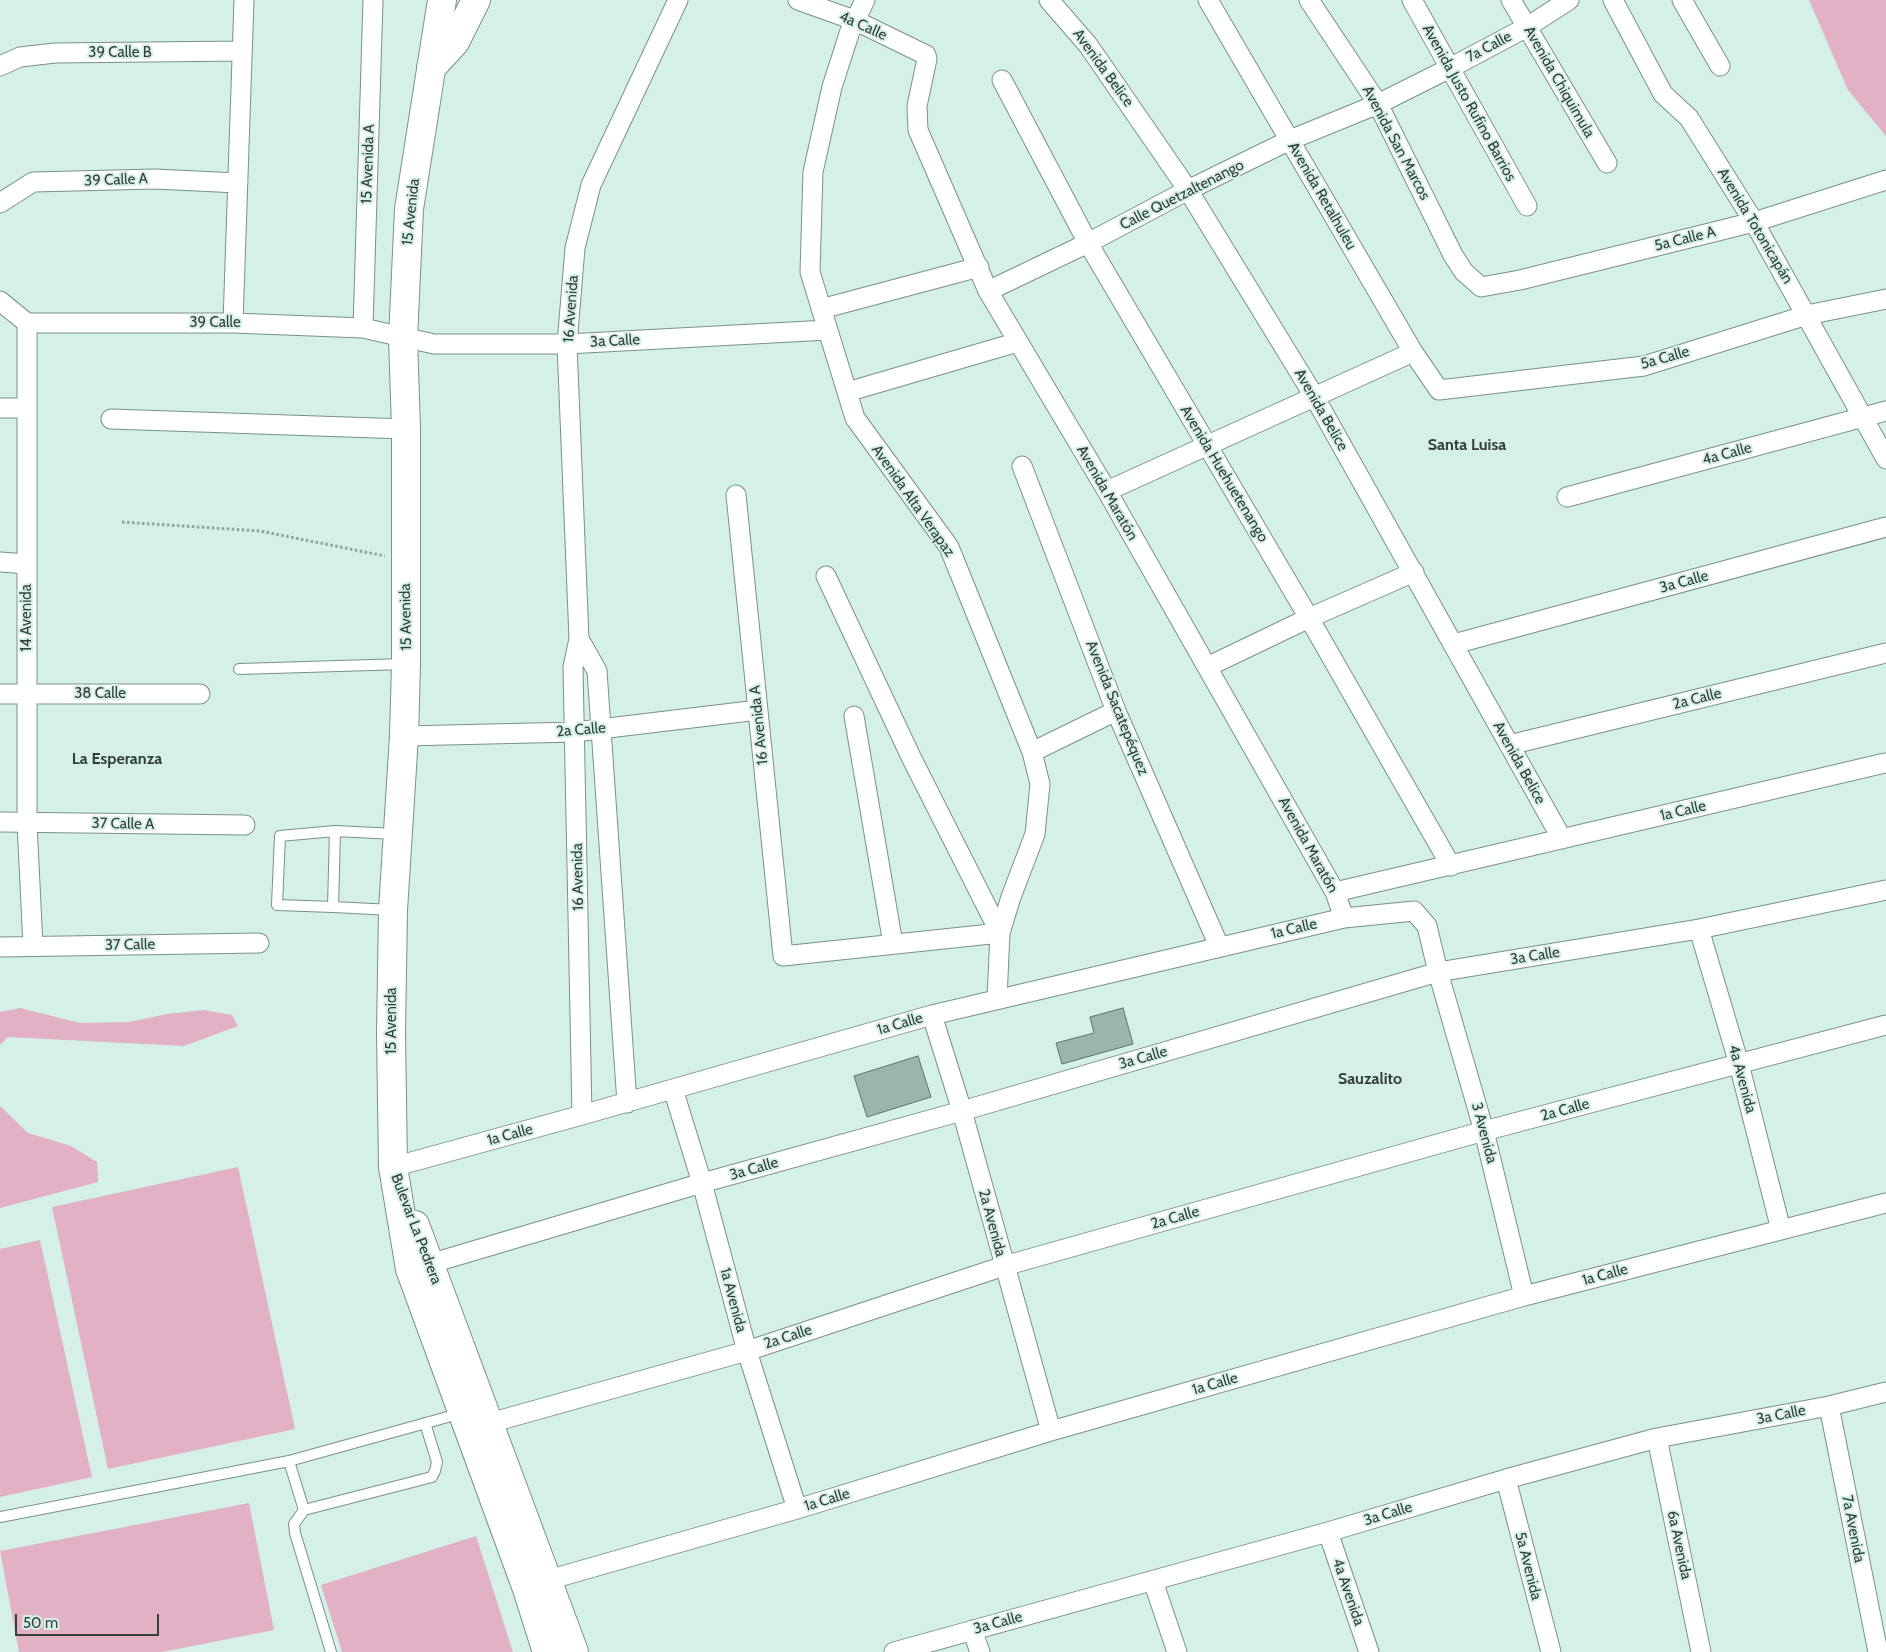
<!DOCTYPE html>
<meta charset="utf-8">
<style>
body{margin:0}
#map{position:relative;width:1886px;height:1652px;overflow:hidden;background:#d5f0e5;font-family:Cabin,sans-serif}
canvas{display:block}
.scale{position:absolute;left:15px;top:1614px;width:144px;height:22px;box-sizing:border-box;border:2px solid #343f3b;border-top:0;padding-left:6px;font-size:15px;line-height:18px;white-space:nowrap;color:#343f3b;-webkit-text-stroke:4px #d5f0e5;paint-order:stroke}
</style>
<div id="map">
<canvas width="1886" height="1652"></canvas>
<div class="scale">50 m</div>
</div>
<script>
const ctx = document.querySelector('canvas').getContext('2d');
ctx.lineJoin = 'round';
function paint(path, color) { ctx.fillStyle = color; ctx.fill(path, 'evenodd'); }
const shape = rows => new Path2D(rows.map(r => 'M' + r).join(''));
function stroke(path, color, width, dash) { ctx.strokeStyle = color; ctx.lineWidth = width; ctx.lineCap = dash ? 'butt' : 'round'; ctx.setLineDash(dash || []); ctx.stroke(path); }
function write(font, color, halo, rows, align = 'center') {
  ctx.font = font + ' Cabin,sans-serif'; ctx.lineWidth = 4; ctx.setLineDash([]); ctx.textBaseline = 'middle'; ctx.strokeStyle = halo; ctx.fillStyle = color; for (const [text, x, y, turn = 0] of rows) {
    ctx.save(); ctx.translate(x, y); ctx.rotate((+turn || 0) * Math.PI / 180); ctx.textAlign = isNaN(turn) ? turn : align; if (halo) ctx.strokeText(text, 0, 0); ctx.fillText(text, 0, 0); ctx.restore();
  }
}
paint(shape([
 [1809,0,1886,0,1886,136,1848,90],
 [20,1008,80,1023,129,1022,167,1014,204,1010,232,1015,238,1026,184,1046,8,1037,0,1045,0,1012],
 [0,1106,28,1133,71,1146,97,1162,98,1182,0,1208],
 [238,1167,295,1429,108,1469,52,1207],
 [40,1240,92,1477,0,1497,0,1249],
 [249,1503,274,1630,162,1652,19,1652,0,1551],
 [476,1536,513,1652,342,1652,321,1585]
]), '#e2b1c5');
const building = shape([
 [1123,1008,1133,1044,1062,1064,1056,1043,1094,1033,1090,1017,1123,1008],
 [918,1056,931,1097,867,1117,854,1076,918,1056]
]);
paint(building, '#9ab5aa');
stroke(building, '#5a7369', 1);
const lane = shape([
 [239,669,405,664],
 [335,831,333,907,392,910],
 [333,907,277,905,280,836,335,831,396,834],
 [289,1461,304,1510,294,1524,295,1533,331,1652],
 [304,1510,432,1477,435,1471,437,1462,425,1423],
 [0,1517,289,1461,462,1413]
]);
const street = shape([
 [798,0,854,20,926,55,927,59,917,106,918,130,988,291,1107,491,1335,892,1344,918],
 [865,0,850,31,832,87,813,172,810,272,855,418,949,547,1032,752,1040,784,1035,834,1011,897,1000,933,997,999],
 [1049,0,1088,45,1188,190,1314,396,1562,839],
 [1208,0,1413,352,1439,390,1644,366,1807,315,1886,299],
 [1309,0,1378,104,1453,255,1464,272,1481,287,1520,280,1754,222,1886,180],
 [1412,0,1527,206],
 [1511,0,1607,163],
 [1613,0,1663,94,1689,118,1754,222,1886,459],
 [1682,0,1720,66],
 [0,66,20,57,55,53,242,51],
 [1002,80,1088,243,1309,618,1451,866],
 [0,203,33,182,155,179,238,183],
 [988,291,1088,243,1188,190,1290,140,1378,104,1450,68,1527,27,1569,0],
 [0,301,27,323],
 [821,309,979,267],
 [27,323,233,323,363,328,434,344,567,344,828,330],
 [27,323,27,823,33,946],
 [233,323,244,0],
 [363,328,373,0],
 [847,392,1018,342],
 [0,408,27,408],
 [111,419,406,429],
 [1022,466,1116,711,1219,946],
 [1107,491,1413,352],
 [736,495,783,956,1000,933,911,757,826,576],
 [1567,497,1886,411],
 [0,562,27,564],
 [579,639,597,671,627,1103],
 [1454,644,1886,527],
 [1207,667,1309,618,1414,572],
 [0,694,200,694],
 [854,716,893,944],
 [404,736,575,732,758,710],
 [1509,745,1886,653],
 [1032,752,1116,711],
 [0,822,245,825],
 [1335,892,1885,763],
 [1699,929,1739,1064,1781,1230],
 [0,947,259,943],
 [932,1015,962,1111,1051,1431],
 [673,1089,702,1183,747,1351,797,1509],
 [582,1115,573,667,579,639,567,344,575,248,591,185,678,0],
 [393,1167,582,1115,932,1015,1344,918,1414,911,1427,926,1438,972,1484,1131,1524,1296],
 [419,1267,702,1183,962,1111,1438,972,1699,929,1886,890],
 [1829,1406,1878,1652],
 [479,1426,747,1351,1004,1266,1484,1131,1886,1025],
 [1657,1438,1701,1652],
 [1506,1479,1551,1652],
 [1328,1532,1369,1652],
 [548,1580,797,1509,1051,1431,1524,1296,1886,1203],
 [1153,1581,1177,1652],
 [972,1630,980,1652],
 [894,1652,1328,1532,1506,1479,1657,1438,1829,1406,1886,1392]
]);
const secondary = shape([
 [431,68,455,42,476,0]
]);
const primary = shape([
 [442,0,409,209,403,338,406,429,406,664,404,736,393,910,391,1033,393,1167,410,1269,527,1589,547,1652],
 [415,1225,574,1652]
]);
stroke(lane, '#789287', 12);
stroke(street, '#789287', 21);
stroke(secondary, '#789287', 30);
stroke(primary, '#789287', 30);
stroke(shape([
 [122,522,260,531,385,556]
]), '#8fa39b', 3, [2.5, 2.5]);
stroke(lane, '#fff', 10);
stroke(street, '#fff', 19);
stroke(secondary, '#fff', 28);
stroke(primary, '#fff', 28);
write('15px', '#343f3b', '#d5f0e5', [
 ["4a Calle",863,26,24],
 ["7a Calle",1489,47,-28],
 ["39 Calle B",120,53],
 ["Avenida Belice",1103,68,54],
 ["Avenida Chiquimula",1559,82,60],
 ["Avenida Justo Rufino Barrios",1469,103,61],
 ["Avenida San Marcos",1396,143,62],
 ["15 Avenida A",368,164,-88],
 ["39 Calle A",116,180,-2],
 ["Calle Quetzaltenango",1182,195,-27],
 ["Avenida Retalhuleu",1322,196,60],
 ["15 Avenida",411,212,-84],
 ["Avenida Totonicapán",1755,226,59],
 ["5a Calle A",1685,239,-14],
 ["16 Avenida",571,309,-86],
 ["39 Calle",215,323],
 ["3a Calle",615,341,-3],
 ["5a Calle",1665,358,-16],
 ["Avenida Belice",1321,410,60],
 ["4a Calle",1727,454,-15],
 ["Avenida Huehuetenango",1224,474,59],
 ["Avenida Maratón",1107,493,60],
 ["Avenida Alta Verapaz",913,501,55],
 ["3a Calle",1684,582,-15],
 ["15 Avenida",406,617,-91],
 ["14 Avenida",27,618,-90],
 ["38 Calle",100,694],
 ["2a Calle",1697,699,-14],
 ["Avenida Sacatepéquez",1117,708,68],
 ["16 Avenida A",759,725,-96],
 ["2a Calle",581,730,-5],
 ["Avenida Belice",1519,763,61],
 ["1a Calle",1683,811,-13],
 ["37 Calle A",123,824,1],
 ["Avenida Maratón",1308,845,61],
 ["16 Avenida",578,877,-91],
 ["1a Calle",1294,929,-13],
 ["37 Calle",130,945,-1],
 ["3a Calle",1535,956,-9],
 ["15 Avenida",392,1021,-90],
 ["1a Calle",900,1024,-16],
 ["3a Calle",1143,1058,-16],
 ["4a Avenida",1742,1079,75],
 ["2a Calle",1565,1110,-15],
 ["3 Avenida",1484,1133,75],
 ["1a Calle",510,1135,-15],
 ["3a Calle",754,1169,-16],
 ["2a Calle",1175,1218,-16],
 ["2a Avenida",992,1223,75],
 ["Bulevar La Pedrera",416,1229,69],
 ["1a Calle",1605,1275,-15],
 ["1a Avenida",733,1300,75],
 ["2a Calle",788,1337,-18],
 ["1a Calle",1215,1384,-16],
 ["3a Calle",1781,1415,-11],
 ["1a Calle",827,1500,-17],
 ["3a Calle",1388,1514,-17],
 ["7a Avenida",1853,1529,79],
 ["6a Avenida",1679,1545,78],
 ["5a Avenida",1528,1566,76],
 ["4a Avenida",1348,1592,71],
 ["3a Calle",998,1623,-15]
]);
write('bold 16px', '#343f3b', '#d5f0e5', [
 ["Santa Luisa",1467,445],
 ["La Esperanza",117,759],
 ["Sauzalito",1370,1079]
]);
</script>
